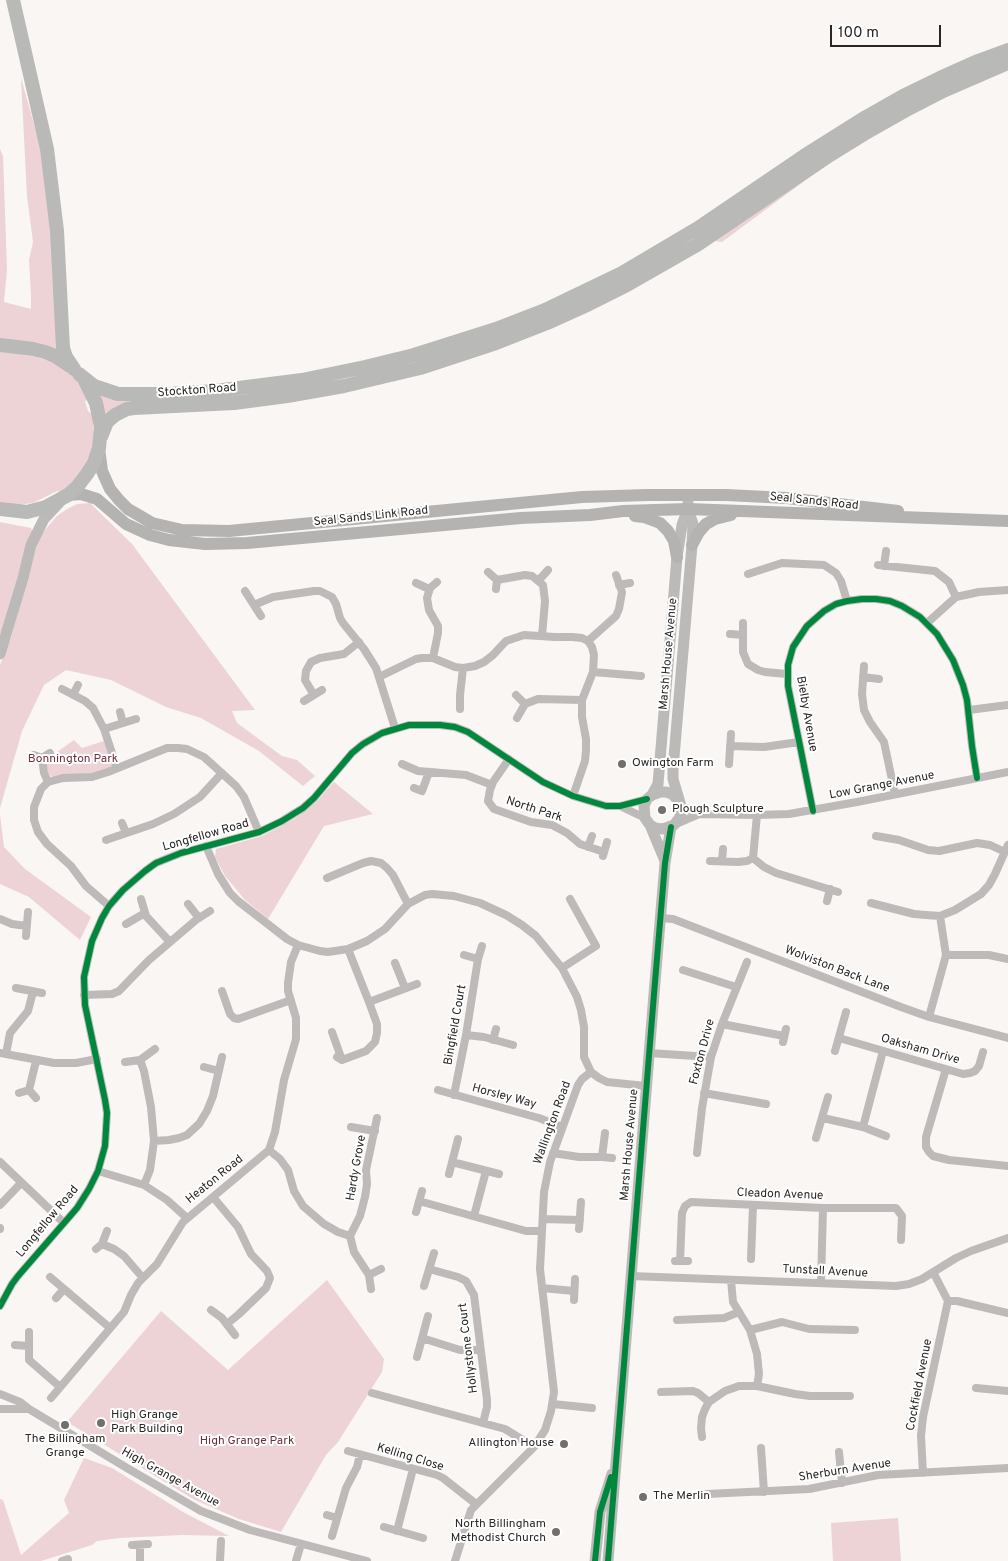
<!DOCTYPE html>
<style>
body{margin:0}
#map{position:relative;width:1008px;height:1561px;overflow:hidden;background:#f9f6f3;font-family:Overpass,sans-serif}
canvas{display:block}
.scale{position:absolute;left:830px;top:25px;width:111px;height:22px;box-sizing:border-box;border:2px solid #292624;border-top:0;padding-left:6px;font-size:15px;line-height:18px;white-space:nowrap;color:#292624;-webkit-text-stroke:4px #fff;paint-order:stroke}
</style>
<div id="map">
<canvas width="1008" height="1561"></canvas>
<div class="scale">100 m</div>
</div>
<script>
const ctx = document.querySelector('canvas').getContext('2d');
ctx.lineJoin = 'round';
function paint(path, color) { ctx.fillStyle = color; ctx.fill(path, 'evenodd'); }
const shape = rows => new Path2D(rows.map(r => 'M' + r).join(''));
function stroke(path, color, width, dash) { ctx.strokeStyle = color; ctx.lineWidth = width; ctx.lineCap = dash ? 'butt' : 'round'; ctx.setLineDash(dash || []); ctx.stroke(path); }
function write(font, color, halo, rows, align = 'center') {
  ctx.font = font + ' Overpass,sans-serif'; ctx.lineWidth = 4; ctx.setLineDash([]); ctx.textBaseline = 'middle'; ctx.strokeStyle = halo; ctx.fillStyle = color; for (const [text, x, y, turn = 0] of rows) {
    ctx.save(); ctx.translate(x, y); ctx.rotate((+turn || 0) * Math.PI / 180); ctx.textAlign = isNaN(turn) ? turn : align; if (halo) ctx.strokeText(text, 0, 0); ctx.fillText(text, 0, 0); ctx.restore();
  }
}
paint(shape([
 [21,78,43,157,53,257,60,351,0,341,0,149,3,156,7,270,4,302,31,309,31,296,29,260,33,242,27,196],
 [822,168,722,242,715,241,715,239],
 [0,351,36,357,56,363,72,375,82,387,88,396,85,402,88,411,93,415,94,438,91,454,86,466,76,479,63,493,57,491,33,503,16,505,0,504],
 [315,382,315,387,106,416,98,393],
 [90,503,132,544,255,710,232,711,237,723,282,756,297,760,315,776,303,786,259,751,201,718,166,707,111,680,66,670,44,685,22,731,0,808,0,665,11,637,39,537,57,516,67,509,77,504],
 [0,522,31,528,33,533,0,640],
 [74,740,82,748,104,741,112,764,112,767,93,774,52,777,48,774,46,760],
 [334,782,373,814,324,826,268,919,245,900,225,876,215,857,216,849,262,836,296,818,315,803],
 [0,815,4,847,25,869,91,917,80,940,29,897,0,884],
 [327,1280,384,1359,382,1372,338,1442,326,1455,281,1532,239,1519,193,1499,67,1422,161,1311,228,1370],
 [84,1458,112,1468,183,1512,229,1536,182,1535,120,1538,97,1541,92,1545,41,1561,0,1561,0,1499,3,1500,21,1555,69,1513,64,1500],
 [898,1518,901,1561,833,1561,831,1523]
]), '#edd3d6');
stroke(shape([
 [878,565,935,571,949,582,956,597],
 [884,566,886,551],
 [488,572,497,580,496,589],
 [748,574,782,563,824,565,836,573,841,581,847,601],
 [497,580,525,575,532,576,543,585,545,601,542,636],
 [539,580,548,570],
 [416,583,429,589],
 [619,585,630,583],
 [245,591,261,616],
 [254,605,273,597,314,591,320,591,332,597,336,604,340,618,343,623,364,649,376,668,395,728],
 [743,623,743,652,748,664,758,670,765,672,787,674],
 [927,623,956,597,979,592,1008,590],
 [730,634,743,635],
 [588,641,616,616,619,609,622,592,616,575],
 [433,658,438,633,438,626,429,610,427,598,430,588,437,582],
 [864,666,862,694,864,710,870,722,884,742,895,794],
 [593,672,641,676],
 [379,677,416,659,422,658,433,658,455,667,463,668,475,666,484,662,493,655,506,641,524,635,555,637,572,637,582,638,588,641],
 [863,677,879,679],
 [62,689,85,701,93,708,104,729,117,768],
 [73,695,78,685],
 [314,695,305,680,306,671,311,662,320,658,344,654,359,642],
 [516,695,525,704],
 [304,701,322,690],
 [460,709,460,695,463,668],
 [969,710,1008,705],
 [120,712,123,723],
 [517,718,525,704,538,699,582,700],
 [104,729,136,719],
 [730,746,764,747,799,742],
 [34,755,42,758,50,753],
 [42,758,44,773,48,782],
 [509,759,493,782,490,790,488,801,494,809,531,822,552,825,567,833,580,844,604,852],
 [402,764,418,771,466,775,492,785],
 [729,764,731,734],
 [414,788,422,791,429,772],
 [573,796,585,761,586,750,586,739,582,717,582,700,593,672,594,655,592,647,588,641],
 [620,806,645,818],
 [681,806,699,814,757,815,789,814,857,802,1008,772],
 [813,811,788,686,788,665,793,647,807,626,824,611,836,604,847,601,862,599,876,599,890,601,902,606,920,617,937,634,953,660,963,685,967,700,972,746,977,778],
 [757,815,753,858,764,867,776,873,838,892],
 [122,823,126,833],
 [676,824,699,814],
 [876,836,899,840,928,850,939,851,977,843,990,845,1005,852],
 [106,840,153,824,174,814,200,797,222,773],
 [206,846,218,874,230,893,238,901,287,939,298,945,320,951,328,952,348,949,367,941,385,929,408,904,425,895,432,894,454,896,480,903,506,915,522,925,536,936,562,968,577,997,581,1010,584,1027,584,1057,591,1072,599,1078,607,1082,646,1086],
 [588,847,592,836],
 [603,856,607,842],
 [710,861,738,862,747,861,753,858],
 [722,861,723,849],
 [327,878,363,863,371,861,381,863,387,868,393,875,408,904],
 [141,899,146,916,170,942],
 [827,901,830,889],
 [871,903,914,914,926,915,940,916,955,910,981,894,989,885,995,874,1008,845],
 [188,904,199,918],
 [109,906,86,886,71,866,47,844,38,832,34,820,34,807,41,789,48,782,63,778,92,777,108,772,167,748,178,748,187,749,204,757,236,786,244,797,259,832],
 [660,918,673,919,901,1007,929,1017,1008,1038],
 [0,919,12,924,27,926],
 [126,924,145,913],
 [26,936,28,912],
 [464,955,478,959],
 [946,955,989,955,1008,959],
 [395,963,405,988],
 [562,968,596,946,570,899],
 [683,970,736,987],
 [16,988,42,993],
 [222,991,230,1014,234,1018,238,1019,291,1000],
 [84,995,112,994,119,991,149,960,196,920,210,911],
 [369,1002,417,984],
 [929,1017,946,955,940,916],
 [722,1024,784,1036],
 [332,1032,342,1060],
 [466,1035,484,1037,513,1045],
 [839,1038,963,1074,970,1073,975,1071,979,1066,983,1052],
 [493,1040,496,1029],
 [783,1042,786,1029],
 [835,1051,846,1012],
 [0,1053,54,1063,76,1063,97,1059],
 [649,1053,711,1057],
 [6,1054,10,1033,28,1011,33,992],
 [337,1057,342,1060,366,1051,375,1042,377,1033,377,1024,369,1002,348,949],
 [140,1060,144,1071,151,1107,154,1141,150,1170,144,1185],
 [125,1062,140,1060,155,1049],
 [204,1067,219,1071],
 [946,1069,926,1137,926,1147,929,1152,933,1156,949,1160,1008,1166],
 [29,1090,36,1061],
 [438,1090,539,1118,562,1127],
 [19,1093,29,1090,36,1098],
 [704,1093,766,1104],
 [454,1095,466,1035,478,959,482,946],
 [823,1118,863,1127,886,1136],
 [351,1127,375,1131],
 [863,1127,883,1051],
 [605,1133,602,1157,612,1158],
 [816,1138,828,1097],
 [154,1141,169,1140,179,1138,187,1135,199,1124,207,1111,213,1096,222,1057],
 [269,1150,280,1159,288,1170,294,1191,303,1206,324,1224,338,1232,350,1236],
 [553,1153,579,1157,602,1157],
 [697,1153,702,1108,711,1057,722,1024,747,962],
 [0,1162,64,1223],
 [452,1162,499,1174],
 [98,1171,144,1185,167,1200,187,1218],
 [449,1174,458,1139],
 [213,1197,238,1227,251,1254,267,1271,270,1278,266,1288,239,1314,227,1324],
 [419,1201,526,1231,542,1231],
 [0,1205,21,1183],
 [416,1212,422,1191],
 [474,1216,486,1171],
 [543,1219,580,1220],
 [0,1228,0,1229],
 [579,1229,581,1202],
 [102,1244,114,1249,124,1256,143,1278],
 [96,1249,102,1244,107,1231],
 [751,1259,753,1205],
 [675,1261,688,1261],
 [680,1261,682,1213,685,1206,691,1202,823,1208,896,1208,902,1216,901,1240],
 [429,1269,458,1277,466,1281,474,1295,487,1400,487,1407,483,1423],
 [933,1272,948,1301,957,1301,1008,1313],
 [369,1275,381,1269],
 [631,1276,896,1286,909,1284,922,1279,956,1258,971,1251,1008,1238],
 [50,1277,110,1328],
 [731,1280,733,1302,750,1330,757,1354,759,1374,757,1386],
 [821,1283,823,1208],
 [424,1286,434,1253],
 [542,1288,574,1291],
 [371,1289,369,1275,354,1252,350,1236,360,1216,365,1197,367,1184,366,1170,377,1118],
 [56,1298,64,1289],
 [574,1300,575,1279],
 [0,1306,12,1284,18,1276,77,1208,89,1189,98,1171,105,1146,107,1113,105,1100,85,1005,84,977,92,941,102,918,109,906,123,890,145,871,156,863,181,853,259,832,282,821,303,808,314,798,352,753,363,744,382,733,409,725,440,725,455,727,468,732,543,782,573,796,606,806,620,806,647,799],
 [211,1310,222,1318,235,1335],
 [677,1320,724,1318,739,1312],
 [750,1330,782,1322,809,1329,855,1330],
 [29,1332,29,1360,60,1387],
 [422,1338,460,1350,480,1350],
 [15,1345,28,1346],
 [417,1357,428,1316],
 [976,1388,1008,1391],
 [661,1392,693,1391,698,1393,709,1402],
 [372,1393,505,1429,534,1447],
 [0,1394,20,1402,29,1409,127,1468,201,1511,250,1530,367,1561],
 [51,1398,124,1312,131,1295,138,1283,157,1264,183,1222,269,1150,275,1132,284,1080,296,1039,296,1018,288,991,288,983,291,962,298,945],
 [553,1404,592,1408],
 [0,1409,29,1409],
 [702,1437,701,1428,702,1417,705,1409,709,1402,725,1391,739,1386,757,1386,795,1394,810,1396,850,1396],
 [761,1448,764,1492],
 [348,1451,437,1475,443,1478,476,1504],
 [839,1452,842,1483],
 [923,1473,921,1436,923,1417,948,1301],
 [707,1494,809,1489,878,1475,1008,1468],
 [327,1515,337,1518],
 [384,1527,423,1538],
 [397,1531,413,1469],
 [332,1536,346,1488,357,1467,360,1455],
 [132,1545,148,1544],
 [140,1545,140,1561],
 [62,1561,68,1559],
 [220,1561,221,1541],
 [296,1561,301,1544],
 [455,1561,471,1510,534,1447,545,1430,551,1411,554,1392,540,1269,544,1192,550,1162,578,1085,582,1079,591,1072]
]), '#bdbab9', 8);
stroke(shape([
 [0,654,23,578,31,545,44,519,59,503],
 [652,795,658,784,661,748,677,557,682,525,688,509],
 [679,801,672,794,666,792,660,792,652,795,647,799,644,806,645,818,650,825,655,828,663,829,674,825,680,817,681,812,681,806,673,779,673,769,692,545,693,524,688,509,688,502],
 [650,825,665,861],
 [595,1561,600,1512,612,1474],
 [608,1561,654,994,665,863,671,827]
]), '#bcbab8', 11);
stroke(shape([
 [99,448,102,471,110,489,119,500,128,509,152,523,182,530,229,531,582,497,648,495,726,495,787,498,898,511],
 [68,495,81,494,97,499,126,524,150,535,169,540,205,544,247,543,521,518,590,515,623,511,688,509,1008,521],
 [635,516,644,517,660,523,668,531,674,541,677,557],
 [692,545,699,532,706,524,715,519,731,515]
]), '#b4b3b2', 12);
stroke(shape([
 [13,0,47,149,57,231,63,348,66,357,74,369],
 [0,345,33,349,45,352,55,356,70,366],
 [79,374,94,386,118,394,169,394,215,391,302,380,365,367,414,355,496,329,545,310,622,273,698,228,804,156,866,117,903,96,940,78,978,61,1008,50],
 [101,437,107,422,115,415,127,409,134,408,234,403,287,396,344,386,420,368,496,343,547,323,589,304,627,285,697,245,830,155,864,134,910,108,943,91,1008,63],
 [0,509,27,512,46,507,68,495,77,487,87,474,94,463,99,448,101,427,96,403,85,381]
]), '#b9b9b7', 14);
stroke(shape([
 [813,811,788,686,788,665,793,647,807,626,824,611,836,604,847,601,862,599,876,599,890,601,902,606,920,617,937,634,953,660,963,685,967,700,972,746,977,778],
 [0,1306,12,1284,18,1276,77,1208,89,1189,98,1171,105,1146,107,1113,105,1100,85,1005,84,977,92,941,102,918,109,906,123,890,145,871,156,863,181,853,259,832,282,821,303,808,314,798,352,753,363,744,382,733,409,725,440,725,455,727,468,732,543,782,573,796,606,806,620,806,647,799],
 [595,1561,600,1512,611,1477],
 [608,1561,654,994,665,863,671,827]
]), '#00873e', 6);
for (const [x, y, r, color] of [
 [622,764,5,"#726f6c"],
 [662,810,5,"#726f6c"],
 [101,1423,5,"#726f6c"],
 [65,1425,5,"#726f6c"],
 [564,1444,5,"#726f6c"],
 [643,1497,5,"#726f6c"],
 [556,1532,5,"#726f6c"]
]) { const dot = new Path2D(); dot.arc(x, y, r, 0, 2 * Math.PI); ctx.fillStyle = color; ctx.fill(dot); stroke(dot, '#fff', 2); }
write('12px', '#292624', '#fff', [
 ["Stockton Road",197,391,-4],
 ["Seal Sands Road",814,502,6],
 ["Seal Sands Link Road",371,517,-6],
 ["Marsh House Avenue",669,654,-85],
 ["Bielby Avenue",806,714,80],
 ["Low Grange Avenue",882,786,-11],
 ["North Park",534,810,18],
 ["Longfellow Road",206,836,-16],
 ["Wolviston Back Lane",837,970,21],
 ["Bingfield Court",456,1025,-80],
 ["Oaksham Drive",920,1050,16],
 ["Foxton Drive",703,1052,-75],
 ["Horsley Way",504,1097,15],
 ["Wallington Road",553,1123,-70],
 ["Marsh House Avenue",630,1145,-85],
 ["Hardy Grove",357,1168,-80],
 ["Heaton Road",215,1180,-39],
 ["Cleadon Avenue",780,1195,2],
 ["Longfellow Road",48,1222,-50],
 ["Tunstall Avenue",825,1272,3],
 ["Hollystone Court",469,1348,-97],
 ["Cockfield Avenue",920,1385,-79],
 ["Kelling Close",410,1458,17],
 ["Sherburn Avenue",845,1471,-9],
 ["High Grange Avenue",170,1478,29]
]);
write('12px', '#6f2e3f', '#fff', [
 ["Bonnington Park",73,760],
 ["High Grange Park",247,1442]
]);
write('12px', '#292624', '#fff', [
 ["Owington Farm",632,764],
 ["Plough Sculpture",672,810],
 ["High Grange",111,1416],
 ["Park Building",111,1430],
 ["The Billingham",65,1440,"center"],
 ["Grange",65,1454,"center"],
 ["Allington House",554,1444,"right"],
 ["The Merlin",653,1497],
 ["North Billingham",546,1525,"right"],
 ["Methodist Church",546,1539,"right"]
], 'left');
</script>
